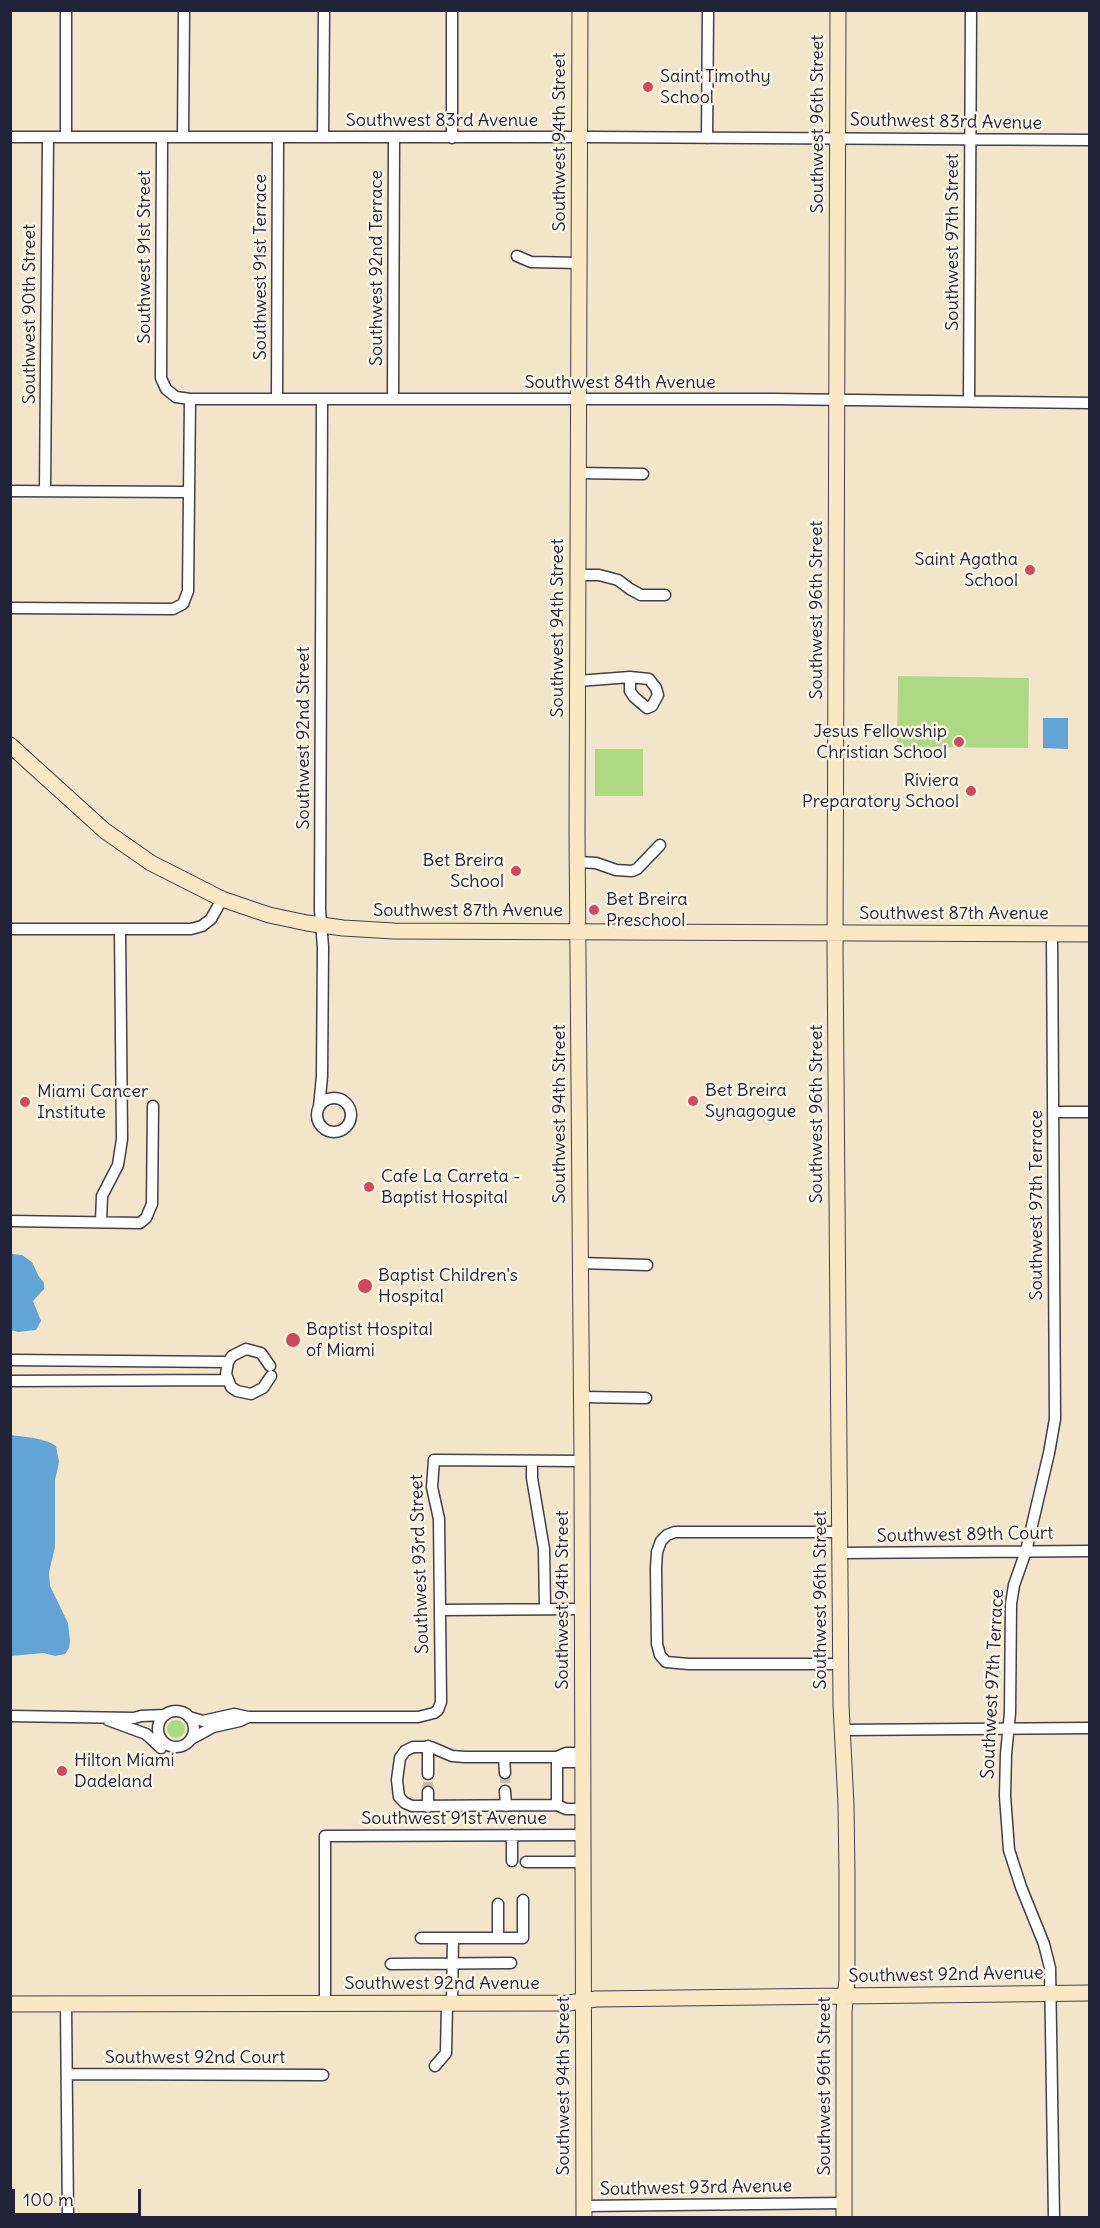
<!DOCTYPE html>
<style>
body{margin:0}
#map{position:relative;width:1100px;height:2228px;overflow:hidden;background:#f3e5c9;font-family:Delius,sans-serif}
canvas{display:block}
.frame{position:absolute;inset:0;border:12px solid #22223b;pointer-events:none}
.scale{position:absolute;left:12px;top:2189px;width:129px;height:27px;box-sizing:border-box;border:3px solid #22223b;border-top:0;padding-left:8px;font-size:18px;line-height:21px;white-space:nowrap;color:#22223b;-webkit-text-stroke:4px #fcf5e5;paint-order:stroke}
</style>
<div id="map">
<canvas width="1100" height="2228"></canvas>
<div class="frame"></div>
<div class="scale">100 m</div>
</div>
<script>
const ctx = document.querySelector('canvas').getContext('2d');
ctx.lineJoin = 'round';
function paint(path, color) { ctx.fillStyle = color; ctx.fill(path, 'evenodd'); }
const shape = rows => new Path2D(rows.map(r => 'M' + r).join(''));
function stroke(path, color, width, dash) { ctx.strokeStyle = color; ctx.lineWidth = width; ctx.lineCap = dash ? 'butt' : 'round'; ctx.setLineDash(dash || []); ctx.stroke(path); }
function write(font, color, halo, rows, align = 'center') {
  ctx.font = font + ' Delius,sans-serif'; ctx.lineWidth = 5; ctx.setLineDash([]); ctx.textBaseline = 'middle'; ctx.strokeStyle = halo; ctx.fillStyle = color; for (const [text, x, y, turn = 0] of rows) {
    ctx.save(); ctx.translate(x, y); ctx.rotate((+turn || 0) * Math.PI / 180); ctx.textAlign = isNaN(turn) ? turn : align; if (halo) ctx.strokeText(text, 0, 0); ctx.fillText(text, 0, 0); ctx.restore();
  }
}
paint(shape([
 [898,676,1029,678,1028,748,897,747],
 [595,749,643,749,643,796,595,796],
 '167 1729a9 9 0 1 1 18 0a9 9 0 1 1-18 0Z'
]), '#aed984');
paint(shape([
 [1043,718,1068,718,1068,749,1043,748],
 [11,1254,22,1255,32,1262,38,1275,44,1283,44,1289,33,1301,41,1321,36,1330,18,1332,11,1330],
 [11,1435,34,1438,49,1442,56,1446,59,1462,55,1480,55,1547,49,1572,50,1586,68,1623,70,1641,69,1648,65,1654,55,1656,44,1653,11,1656]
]), '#61a4d5');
stroke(shape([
 [505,1773,505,1791],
 [428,1792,428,1774]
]), '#c9bead', 10, [10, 5]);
const street = shape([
 [10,137,592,137,1090,140],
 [66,137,66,10],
 [162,137,161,378,166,389,176,397,190,399,772,399,1090,403],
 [183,137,184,10],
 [323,137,324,10],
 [452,138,452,10],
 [707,138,708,10],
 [517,256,531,262,579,263],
 [277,398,278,137],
 [393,398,394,138],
 [969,401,971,10],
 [578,473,643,474],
 [10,491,189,492],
 [45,491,48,137],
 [578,575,599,575,618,580,630,589,641,595,665,595],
 [10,608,173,609,183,604,188,591,190,399],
 [578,681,630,677,649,679,656,688,658,695,652,706,647,708,634,697,630,691,630,677],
 [578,862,596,863,616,870,632,871,637,869,660,845],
 [10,929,191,929,202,926,211,919,222,899],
 [1052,934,1055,1419,1049,1453,1026,1551,1014,1585,1011,1604,1010,1713,1006,1754,1005,1796,1009,1850,1021,1887,1044,1944,1050,1968,1054,2218],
 '317 1115a17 17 0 1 1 34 0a17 17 0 1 1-34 0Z',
 [319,1107,322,1076,323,947,320,910,322,399],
 [1053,1112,1090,1112],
 [10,1221,140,1223,146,1218,152,1204,153,1106],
 [101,1222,102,1196,118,1165,122,1139,120,929],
 [580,1263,647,1265],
 [10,1360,228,1362],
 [270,1366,261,1353,246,1349,232,1356,228,1362,226,1374,231,1387,237,1391,251,1394,263,1388,271,1376],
 [10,1381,228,1380],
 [581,1397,646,1398],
 [532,1461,532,1478,544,1549,545,1608],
 [840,1532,675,1532,667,1535,661,1541,657,1552,656,1568,657,1644,660,1655,666,1662,689,1664,841,1664],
 [840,1553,1090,1551],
 [440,1610,582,1609],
 '158 1729a18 18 0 1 1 36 0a18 18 0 1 1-36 0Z',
 [10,1716,134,1718,141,1716,165,1715],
 [189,1717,203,1721,234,1714,248,1717,418,1717,434,1713,438,1710,441,1702,439,1519,432,1487,434,1460,582,1461],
 [108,1720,146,1734,161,1748],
 [842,1730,1090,1728],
 [191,1739,213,1727,240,1721,248,1717],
 [504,1757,505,1773],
 [557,1757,557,1805],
 [557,1757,561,1762,583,1762],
 [428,1774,428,1746],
 [505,1791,506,1806],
 [428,1807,428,1792],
 [583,1809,566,1809,557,1805,412,1806,405,1803,399,1797,397,1780,400,1758,405,1751,413,1747,431,1747,452,1756,465,1757,557,1757,566,1753,583,1753],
 [512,1861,512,1835],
 [526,1862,583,1862],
 [421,1938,523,1938,523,1900],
 [498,1938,498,1904],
 [391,1964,511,1963],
 [325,2004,325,1836,583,1835],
 [452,2004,453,1938],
 [66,2005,68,2218],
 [435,2066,446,2053,447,2004],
 [67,2074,323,2075],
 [584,2206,844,2203]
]);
const secondary = shape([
 [580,10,577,832,582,1461,584,2218],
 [838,10,835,949,841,1705,846,1805,847,1874,847,1979,844,2012,844,2218],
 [10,745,105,831,151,863,222,899,269,915,307,923,343,928,394,931,1090,934],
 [10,2004,569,2003,596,1999,1090,1993]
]);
stroke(street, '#413f50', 13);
stroke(secondary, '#413f50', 17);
stroke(street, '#fff', 10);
stroke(secondary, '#fae7c3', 15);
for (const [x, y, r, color] of [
 [648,87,6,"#d1495b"],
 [1030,570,6,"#d1495b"],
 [959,742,6,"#d1495b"],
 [971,791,6,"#d1495b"],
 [516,871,6,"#d1495b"],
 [594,910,6,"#d1495b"],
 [693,1101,6,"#d1495b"],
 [25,1102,6,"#d1495b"],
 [369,1187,6,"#d1495b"],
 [365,1286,8,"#d1495b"],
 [293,1340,8,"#d1495b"],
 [62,1771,6,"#d1495b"]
]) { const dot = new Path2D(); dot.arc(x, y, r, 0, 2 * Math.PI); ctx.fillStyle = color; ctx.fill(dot); stroke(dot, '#fcf5e5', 2); }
write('18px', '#22223b', '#fcf5e5', [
 ["Saint Timothy",660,77],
 ["School",660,98],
 ["Saint Agatha",1018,560,"right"],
 ["School",1018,581,"right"],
 ["Jesus Fellowship",947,732,"right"],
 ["Christian School",947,753,"right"],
 ["Riviera",959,781,"right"],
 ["Preparatory School",959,802,"right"],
 ["Bet Breira",504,861,"right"],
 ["School",504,882,"right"],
 ["Bet Breira",606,900],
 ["Preschool",606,921],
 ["Bet Breira",705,1091],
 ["Synagogue",705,1112],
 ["Miami Cancer",37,1092],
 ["Institute",37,1113],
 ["Cafe La Carreta -",381,1177],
 ["Baptist Hospital",381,1198],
 ["Baptist Children's",378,1276],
 ["Hospital",378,1297],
 ["Baptist Hospital",306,1330],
 ["of Miami",306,1351],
 ["Hilton Miami",74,1761],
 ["Dadeland",74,1782]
], 'left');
write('18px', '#22223b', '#fcf5e5', [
 ["Southwest 83rd Avenue",442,121],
 ["Southwest 83rd Avenue",946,122,1],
 ["Southwest 96th Street",818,124,-90],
 ["Southwest 94th Street",560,142,-90],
 ["Southwest 97th Street",953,242,-90],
 ["Southwest 91st Street",145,257,-90],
 ["Southwest 91st Terrace",261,267,-90],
 ["Southwest 92nd Terrace",377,268,-90],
 ["Southwest 90th Street",30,314,-90],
 ["Southwest 84th Avenue",620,383],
 ["Southwest 96th Street",817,610,-90],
 ["Southwest 94th Street",558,628,-90],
 ["Southwest 92nd Street",304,738,-90],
 ["Southwest 87th Avenue",468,911],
 ["Southwest 87th Avenue",954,914],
 ["Southwest 94th Street",560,1114,-90],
 ["Southwest 96th Street",817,1114,-90],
 ["Southwest 97th Terrace",1037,1205,-90],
 ["Southwest 89th Court",965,1535,-1],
 ["Southwest 93rd Street",420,1564,-92],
 ["Southwest 94th Street",563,1600,-90],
 ["Southwest 96th Street",821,1600,-90],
 ["Southwest 97th Terrace",993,1684,-87],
 ["Southwest 91st Avenue",454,1819],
 ["Southwest 92nd Avenue",946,1975,-1],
 ["Southwest 92nd Avenue",442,1984],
 ["Southwest 92nd Court",195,2058],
 ["Southwest 94th Street",564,2086,-90],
 ["Southwest 96th Street",825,2086,-90],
 ["Southwest 93rd Avenue",696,2188,-1]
]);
</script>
